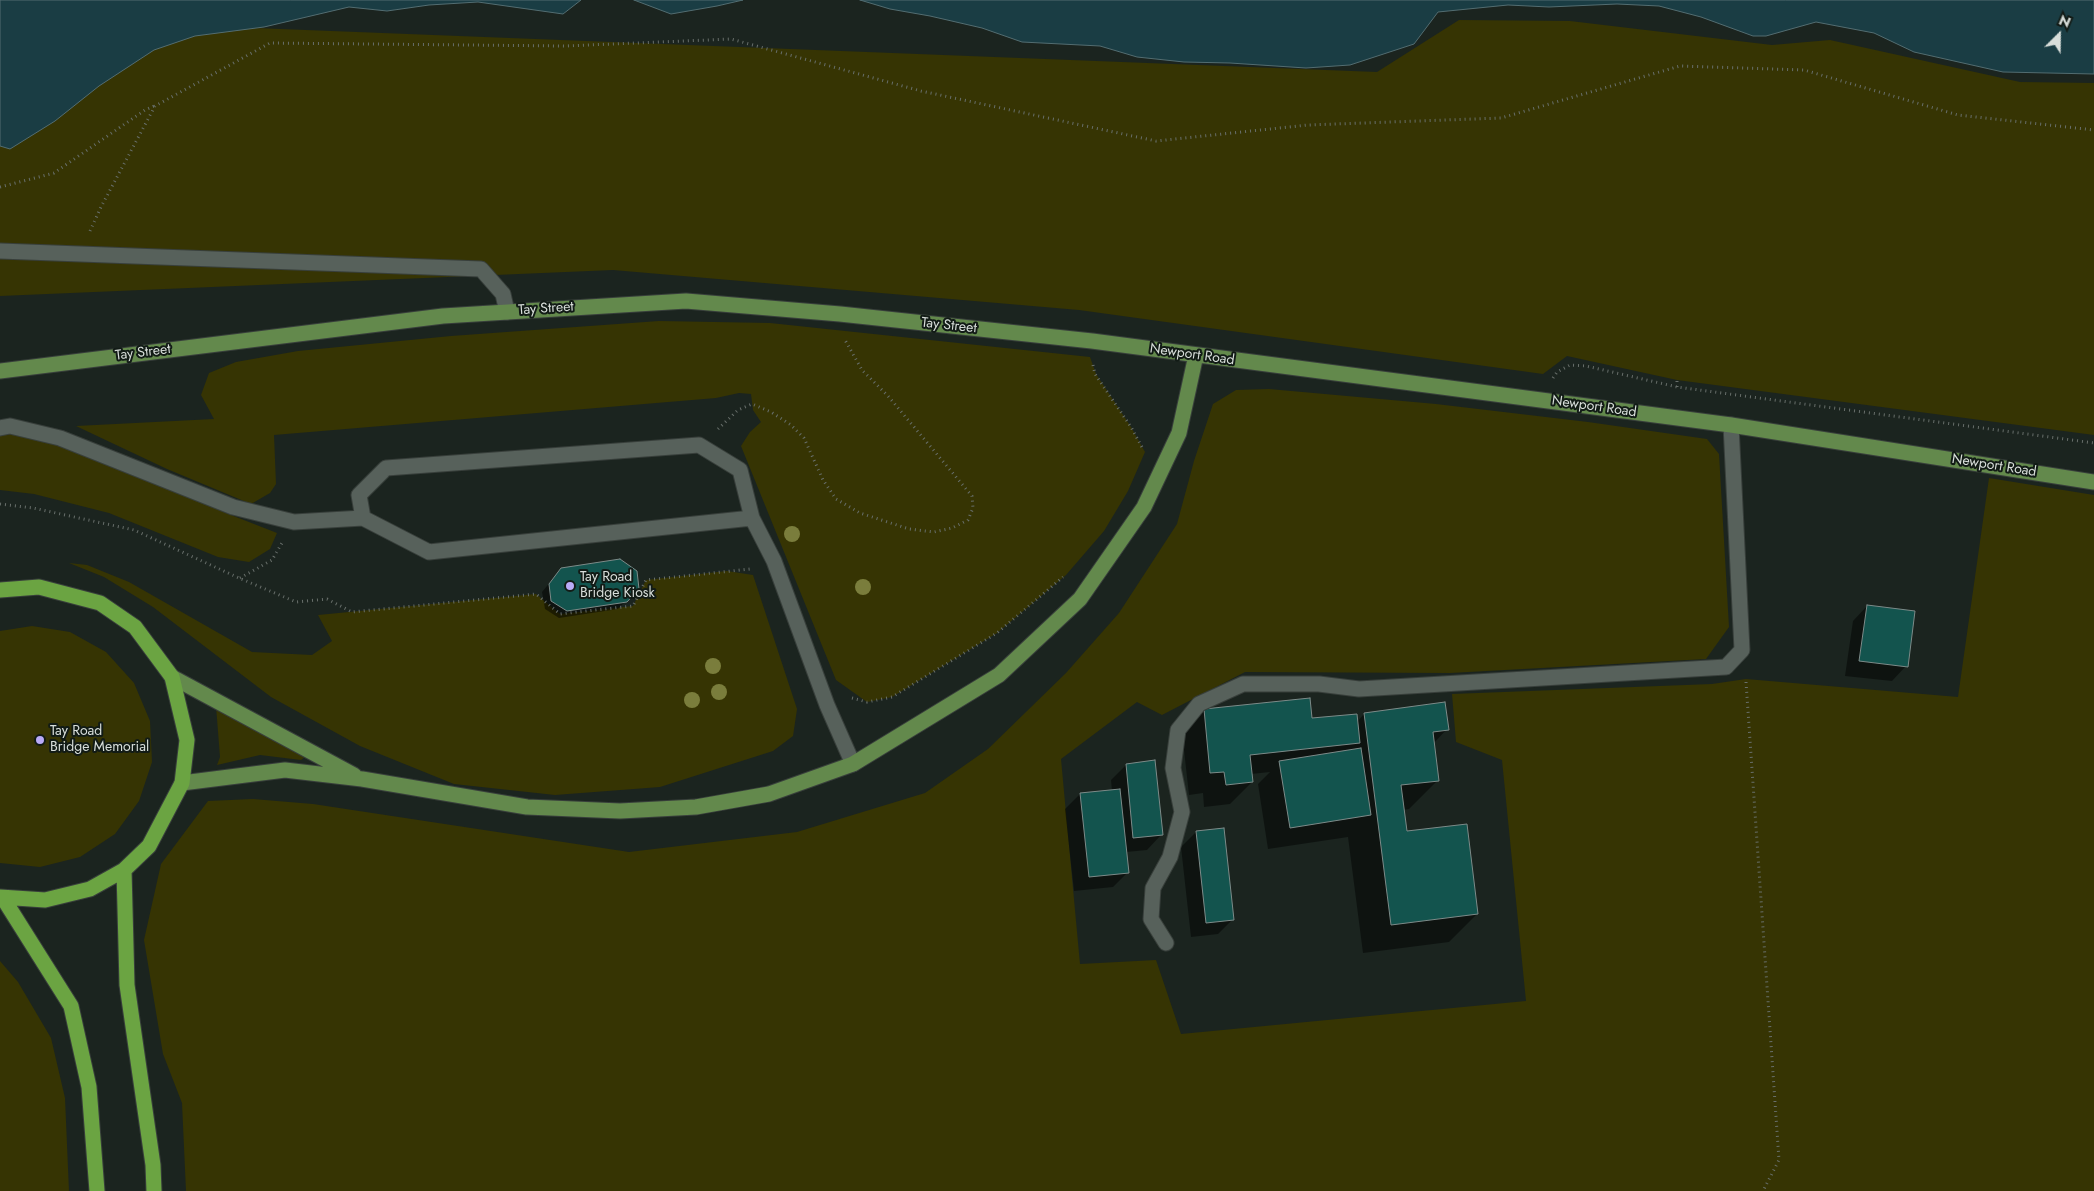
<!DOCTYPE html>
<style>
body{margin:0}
#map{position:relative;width:2094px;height:1191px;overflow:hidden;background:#1b241f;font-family:Jost,sans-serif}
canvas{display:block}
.north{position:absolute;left:2034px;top:10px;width:50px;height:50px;-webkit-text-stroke:4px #121b16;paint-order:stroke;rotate:23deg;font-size:14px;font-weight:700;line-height:20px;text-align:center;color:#d8deda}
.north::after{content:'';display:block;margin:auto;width:18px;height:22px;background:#d8deda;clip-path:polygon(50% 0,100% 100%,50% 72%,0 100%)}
</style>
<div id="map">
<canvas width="2094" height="1191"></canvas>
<div class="north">N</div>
</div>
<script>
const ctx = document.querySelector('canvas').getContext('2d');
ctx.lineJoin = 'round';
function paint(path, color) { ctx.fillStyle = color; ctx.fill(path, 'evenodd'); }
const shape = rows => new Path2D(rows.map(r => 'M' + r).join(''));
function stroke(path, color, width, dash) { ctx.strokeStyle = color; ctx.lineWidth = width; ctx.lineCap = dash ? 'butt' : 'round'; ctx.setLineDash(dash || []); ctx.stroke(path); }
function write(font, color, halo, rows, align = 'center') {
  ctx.font = font + ' Jost,sans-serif'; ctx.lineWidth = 4; ctx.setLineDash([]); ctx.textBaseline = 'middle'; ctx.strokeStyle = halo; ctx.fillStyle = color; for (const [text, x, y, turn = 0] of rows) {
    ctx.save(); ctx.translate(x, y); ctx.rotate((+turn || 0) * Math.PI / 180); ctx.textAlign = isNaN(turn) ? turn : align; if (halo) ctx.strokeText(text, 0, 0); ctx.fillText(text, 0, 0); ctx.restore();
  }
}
paint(shape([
 [1459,20,1570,21,1772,45,1830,40,2020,82,2094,83,2094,435,1677,380,1567,356,1543,374,1079,310,613,270,0,296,0,103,204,26,1377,72],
 [659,321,770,323,1090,357,1096,374,1131,427,1145,452,1128,491,1104,531,1066,575,997,633,892,697,867,702,836,680,741,446,750,432,761,422,753,410,751,394,739,393,716,398,274,435,276,484,270,493,251,504,167,469,76,426,214,419,201,395,209,373,236,362,298,351,451,336],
 [1269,389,1436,404,1588,422,1707,439,1719,454,1729,627,1706,659,1450,673,1245,672,1162,715,1137,702,1061,759,1080,964,1156,960,1181,1034,1526,1001,1502,760,1456,742,1452,694,1712,684,1746,679,1958,697,1989,478,2094,495,2094,1191,186,1191,182,1103,163,1054,144,940,161,864,208,801,253,799,313,804,629,852,797,832,925,793,988,749,1066,673,1119,613,1177,524,1194,461,1213,404,1236,390],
 [0,426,53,438,231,515,277,533,270,549,249,562,218,557,109,513,34,494,0,490],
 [69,563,87,565,129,582,252,652,312,655,332,641,318,615,536,594,560,614,633,606,646,580,727,571,753,575,797,709,793,736,773,751,660,787,555,795,454,784,360,746,271,697,153,607,104,577],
 [32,626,70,632,106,652,134,683,150,721,152,762,139,801,115,834,80,857,40,867,0,863,0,631],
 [216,706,306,756,301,760,260,755,217,765,220,757],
 [0,961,18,982,51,1038,65,1098,69,1191,0,1191]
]), '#363403');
const water = shape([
 [0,0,581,0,563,14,478,2,429,5,387,11,349,7,264,27,195,36,154,50,99,86,55,121,10,149,0,146,0,0],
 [634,0,743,0,717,6,671,14,634,0],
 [860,0,2094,0,2094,74,2003,72,1914,52,1874,33,1816,22,1766,36,1753,36,1701,17,1659,6,1617,4,1549,7,1508,5,1438,12,1414,44,1350,65,1306,68,1230,63,1184,62,1137,57,1100,46,1022,42,982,28,930,16,890,9,860,0]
]);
paint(water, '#1a3d44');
stroke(water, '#536d71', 1);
paint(shape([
 [561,569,638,588,618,609,559,618,545,609,542,592],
 [1867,606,1906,666,1892,681,1845,676,1853,621],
 [1205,710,1311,720,1357,722,1364,714,1447,729,1433,744,1438,780,1409,809,1403,810,1406,833,1477,914,1449,942,1363,953,1348,837,1268,849,1258,784,1270,772,1251,774,1252,782,1230,804,1204,807,1203,793,1189,795,1182,732],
 [1126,765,1161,835,1147,850,1126,852,1128,872,1113,887,1074,891,1065,809,1080,794,1112,791,1111,780],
 [1196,832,1233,919,1218,934,1191,937,1181,847]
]), '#0007');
const building = shape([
 [620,559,637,571,639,589,627,602,567,611,551,601,549,584,561,568,620,559],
 [1867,605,1915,611,1908,667,1859,661,1867,605],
 [1310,698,1312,718,1357,714,1360,743,1250,755,1253,782,1226,785,1224,772,1210,773,1204,709,1310,698],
 [1445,702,1449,730,1433,732,1439,781,1401,785,1407,831,1467,824,1478,914,1391,925,1364,713,1445,702],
 [1361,748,1371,815,1290,828,1279,761,1361,748],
 [1155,760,1163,835,1133,838,1126,764,1155,760],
 [1120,789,1129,873,1089,877,1080,793,1120,789],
 [1224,828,1234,920,1206,923,1196,831,1224,828]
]);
paint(building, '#13544e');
stroke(building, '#7d8b89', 1);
const minor = shape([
 [0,251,481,269,503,294,507,312],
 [0,428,10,426,60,438,233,507,294,522,363,518],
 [752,518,429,552,363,518,359,495,386,468,699,445,740,470,752,518,774,561,827,705,853,764],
 [1166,943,1151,919,1153,888,1170,857,1182,812,1173,768,1178,730,1199,704,1243,684,1319,684,1359,689,1726,667,1742,650,1731,425]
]);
const major = shape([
 [0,371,443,316,686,301,840,314,1092,341,1731,425,2094,482],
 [172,677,354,775],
 [182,783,285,770,362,779,527,807,620,811,696,807,769,794,853,764,999,675,1080,599,1144,507,1179,433,1196,355]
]);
const highway = shape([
 [0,590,39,587,100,603,135,627,172,677,187,740,182,783,149,846,124,870,90,889,45,900,0,897],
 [124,870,127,985,153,1165,154,1191],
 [3,898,71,1006,89,1087,97,1191]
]);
stroke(minor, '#383f3b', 17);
stroke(major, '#383f3b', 17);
stroke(highway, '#383f3b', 17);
stroke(shape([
 [0,187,54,173,145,110,154,106],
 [90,231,101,207,155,106,270,43,565,46,731,39,921,91,1156,141,1308,125,1501,118,1680,66,1804,70,1958,115,2094,130],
 [1093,365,1095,374,1131,427,1143,449],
 [1553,378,1557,372,1570,365,1586,366,1677,387,2094,443],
 [1677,387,1677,380],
 [718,429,738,410,752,404,771,412,791,425,804,438,823,480,836,499,860,513,909,529,934,532,952,528,968,520,973,508,972,496,888,396,862,370,845,340],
 [0,504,33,508,134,530,239,578,296,602,327,599,352,612,536,594,560,614,595,610,633,606,646,580,750,569],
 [240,578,272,560,282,543],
 [1746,682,1779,1160,1763,1191],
 [852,698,867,702,892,697,997,633,1063,577]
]), '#686f6b', 3, [1, 4]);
stroke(minor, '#57615b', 15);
stroke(major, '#63894c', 15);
stroke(highway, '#6ba442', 15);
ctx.fillStyle = '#7a7d3c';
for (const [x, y] of [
 [792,534],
 [863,587],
 [713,666],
 [719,692],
 [692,700]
]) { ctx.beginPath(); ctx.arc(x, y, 8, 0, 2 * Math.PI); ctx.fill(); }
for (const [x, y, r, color] of [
 [570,586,5,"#b9abf7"],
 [40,740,5,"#b9abf7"]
]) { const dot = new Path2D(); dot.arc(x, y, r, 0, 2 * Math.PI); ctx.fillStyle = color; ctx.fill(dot); stroke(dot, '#121b16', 2); }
write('14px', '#d8deda', '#121b16', [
 ["Tay Street",546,309,-4],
 ["Tay Street",949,326,6],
 ["Tay Street",143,353,-7],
 ["Newport Road",1192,355,8],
 ["Newport Road",1594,407,8],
 ["Newport Road",1994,466,9]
]);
write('14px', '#d8deda', '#121b16', [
 ["Tay Road",580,578],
 ["Bridge Kiosk",580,594],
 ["Tay Road",50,732],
 ["Bridge Memorial",50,748]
], 'left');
</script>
